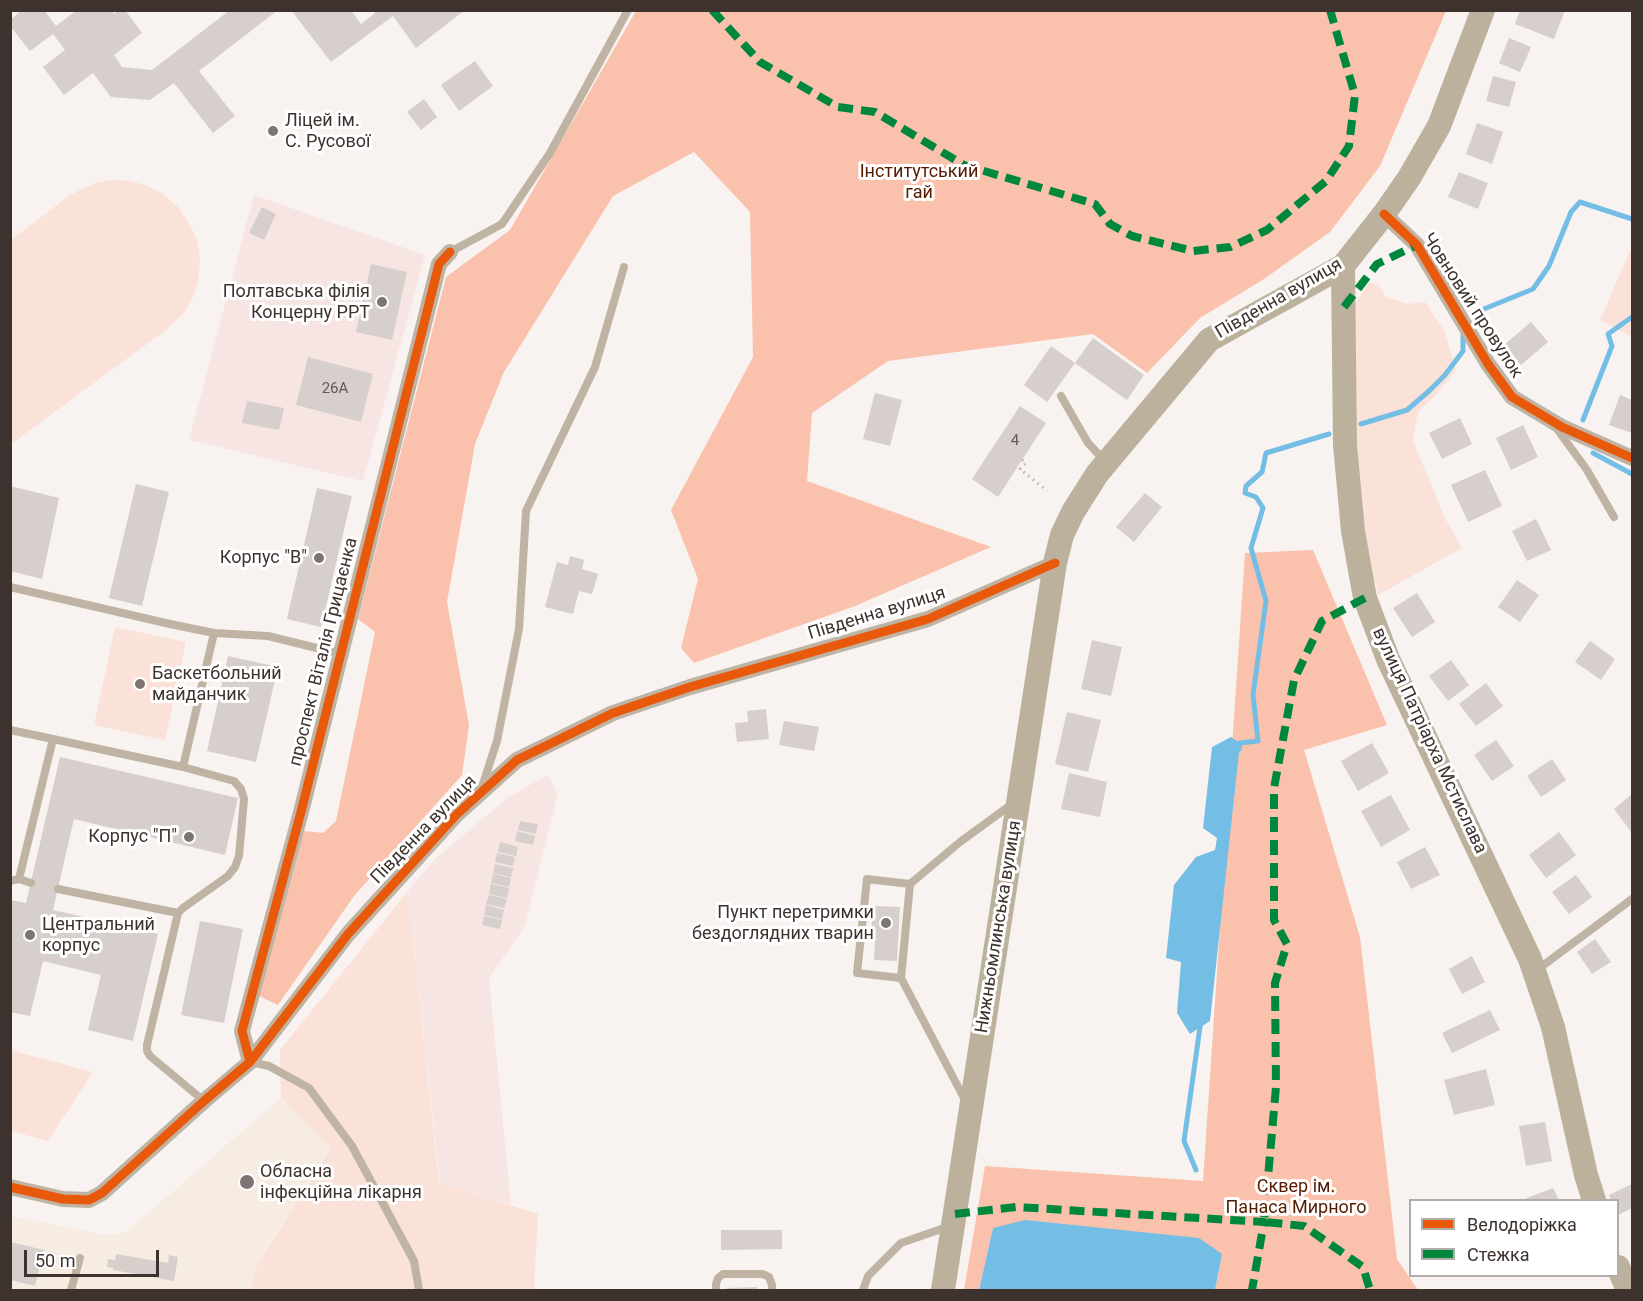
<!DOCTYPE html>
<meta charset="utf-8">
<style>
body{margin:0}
#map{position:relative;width:1643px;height:1301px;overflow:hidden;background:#f8f2f0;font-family:Roboto,sans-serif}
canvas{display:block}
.frame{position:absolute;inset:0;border:12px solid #3d322e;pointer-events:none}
.legend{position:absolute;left:1409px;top:1199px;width:210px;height:78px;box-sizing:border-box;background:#fff;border:2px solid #b1adab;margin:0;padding:8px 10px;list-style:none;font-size:18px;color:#3d322e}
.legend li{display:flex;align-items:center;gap:12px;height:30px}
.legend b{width:30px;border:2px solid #b1adab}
.scale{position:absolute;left:24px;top:1250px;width:135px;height:27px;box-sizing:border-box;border:3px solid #3d322e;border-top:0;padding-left:8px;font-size:18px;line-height:21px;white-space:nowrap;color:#3d322e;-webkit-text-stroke:4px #fff;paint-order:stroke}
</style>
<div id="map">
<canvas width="1643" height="1301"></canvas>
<div class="frame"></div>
<ul class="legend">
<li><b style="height:8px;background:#e8590c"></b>Велодоріжка</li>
<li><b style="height:8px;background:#00873e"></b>Стежка</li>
</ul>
<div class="scale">50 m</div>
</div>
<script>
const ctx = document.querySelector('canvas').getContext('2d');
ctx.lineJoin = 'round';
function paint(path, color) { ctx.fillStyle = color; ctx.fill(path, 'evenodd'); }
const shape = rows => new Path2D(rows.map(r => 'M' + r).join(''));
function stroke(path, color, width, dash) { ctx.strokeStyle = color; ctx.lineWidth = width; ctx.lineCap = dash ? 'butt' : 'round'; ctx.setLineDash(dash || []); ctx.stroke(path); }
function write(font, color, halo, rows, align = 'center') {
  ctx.font = font + ' Roboto,sans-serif'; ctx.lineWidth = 6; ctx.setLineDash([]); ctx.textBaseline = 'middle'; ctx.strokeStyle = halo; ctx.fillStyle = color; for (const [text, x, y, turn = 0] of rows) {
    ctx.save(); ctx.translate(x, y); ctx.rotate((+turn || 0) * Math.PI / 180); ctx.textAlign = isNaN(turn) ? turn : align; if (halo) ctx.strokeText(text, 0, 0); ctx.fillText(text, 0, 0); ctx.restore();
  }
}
paint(shape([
 [254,195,425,255,363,481,189,440],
 [548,775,558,794,525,926,489,978,511,1205,440,1184,408,891,435,859,510,796]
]), '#f7e5e4');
paint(shape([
 [281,1098,331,1147,256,1266,251,1290,11,1290,10,1216,107,1235,125,1233]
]), '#f6ece1');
paint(shape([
 [111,180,130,181,145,185,163,194,177,206,191,226,198,243,200,263,198,282,192,300,182,315,166,330,11,444,11,240,70,195,95,183],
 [1632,246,1632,337,1600,320],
 [1369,282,1379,285,1386,297,1407,304,1425,302,1444,330,1456,370,1435,396,1418,412,1413,441,1445,518,1462,548,1378,595,1364,530,1355,450,1350,311],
 [115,627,186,642,165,740,94,725],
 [408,891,439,1183,538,1214,534,1290,251,1290,256,1267,331,1148,281,1098,280,1050],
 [10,1050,93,1072,48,1141,11,1131]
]), '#fbe2d8');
paint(shape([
 [636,11,1446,11,1380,166,1330,232,1264,279,1200,318,1147,373,1093,334,888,361,812,413,807,481,991,547,855,606,694,663,681,648,698,579,671,510,753,357,750,212,694,152,613,196,504,372,475,444,447,602,469,725,462,775,354,896,278,1005,259,996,304,831,323,833,336,821,375,632,358,619,446,277,510,230],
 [1313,550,1387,725,1304,750,1360,937,1397,1259,1418,1290,1215,1290,1222,1254,993,1228,979,1290,964,1290,985,1166,1203,1181,1245,553]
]), '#fac2ac');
paint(shape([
 [1231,737,1240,743,1210,1021,1190,1034,1177,1013,1181,962,1166,958,1174,885,1196,857,1215,850,1217,838,1203,828,1212,747],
 [1025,1220,1199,1238,1222,1254,1215,1290,979,1290,993,1228]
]), '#74bee6');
stroke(shape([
 [1476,316,1479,311,1533,289,1549,266,1571,212,1580,202,1632,219],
 [1583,420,1612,346,1608,334,1632,317],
 [1361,424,1407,410,1429,391,1445,375,1463,351,1463,335],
 [1593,453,1632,474],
 [1239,749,1240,743,1258,741,1253,695,1266,601,1251,548,1263,508,1256,497,1245,493,1246,486,1262,472,1266,453,1329,434],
 [1196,1170,1184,1141,1201,1020]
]), '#74bee6', 5);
paint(shape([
 [22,10,44,10,56,26,77,10,112,10,114,14,119,10,125,10,142,33,114,55,122,67,152,70,230,10,278,10,199,71,235,116,213,133,174,83,150,100,111,97,93,73,64,95,43,67,65,50,53,34,30,51,10,26,10,20],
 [291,10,351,10,361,24,375,13,373,10,465,10,416,48,393,16,331,62],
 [1520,10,1565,10,1554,39,1515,24],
 [1509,38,1531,47,1520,72,1499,63],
 [475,61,493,86,459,111,441,85],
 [1493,76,1516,82,1509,107,1486,101],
 [424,99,437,117,421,130,407,112],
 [1477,123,1503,132,1492,164,1466,154],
 [1459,172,1488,183,1478,209,1448,197],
 [262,207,276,214,264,240,249,233],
 [371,264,407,272,392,340,356,332],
 [1531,322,1548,342,1521,365,1504,345],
 [1093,338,1144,375,1127,400,1075,363],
 [1051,346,1075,363,1047,402,1024,385],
 [308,357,373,374,361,422,296,405],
 [875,393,902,400,890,446,863,439],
 [1620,395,1632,400,1632,433,1609,425],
 [247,401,284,408,279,430,242,423],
 [1020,406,1046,423,998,497,972,479],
 [1460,418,1472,444,1442,459,1429,433],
 [1523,425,1538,457,1511,470,1496,438],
 [1485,470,1502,506,1468,522,1451,485],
 [136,484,169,492,142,606,109,598],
 [10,486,59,498,42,579,10,571],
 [317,488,352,496,321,627,287,619],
 [1145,493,1162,507,1134,542,1116,527],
 [1536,519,1551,550,1527,561,1512,531],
 [570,556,584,560,582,569,598,574,592,594,579,591,573,614,545,607,557,562,568,565],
 [1517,580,1539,595,1520,622,1498,607],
 [1417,593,1435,622,1412,637,1393,608],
 [1092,640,1122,647,1111,696,1081,689],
 [1590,641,1615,659,1601,680,1575,662],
 [228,656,278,667,256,762,207,751],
 [1451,660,1469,685,1448,701,1429,676],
 [1486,683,1503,706,1476,726,1459,704],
 [766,709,769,739,737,742,735,723,748,722,747,711],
 [1067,712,1101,720,1088,772,1055,764],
 [784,721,819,727,814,751,779,745],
 [1496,740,1514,766,1492,781,1474,755],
 [1372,743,1389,773,1358,791,1341,761],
 [60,757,238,798,225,855,74,819,53,910,158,934,133,1041,88,1030,101,975,43,961,30,1016,10,1012,10,900,26,903],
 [1552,759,1566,780,1541,797,1527,776],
 [1069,773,1107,782,1100,817,1061,809],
 [1632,794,1632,833,1614,809],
 [1391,795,1410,830,1381,847,1361,811],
 [520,821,538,824,536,834,518,830],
 [517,831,535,836,533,845,515,841],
 [1559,832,1576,855,1546,878,1529,855],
 [500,842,518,847,516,856,498,852],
 [1425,847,1440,875,1411,889,1397,862],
 [497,853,515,857,513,866,495,862],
 [495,864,513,868,511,877,493,873],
 [493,874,511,878,509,887,491,883],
 [1576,875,1592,897,1569,914,1552,892],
 [491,884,509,888,507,898,489,894],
 [489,895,507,899,504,908,486,904],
 [486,905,504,910,502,919,484,915],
 [873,906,900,907,897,961,874,960,875,938,871,938],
 [484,916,502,920,500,929,482,925],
 [200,921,243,929,224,1023,181,1015],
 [1595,939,1611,962,1592,974,1577,952],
 [1472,956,1485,982,1462,994,1449,969],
 [1490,1010,1500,1030,1452,1053,1442,1033],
 [1486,1069,1495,1105,1454,1115,1444,1080],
 [1545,1122,1552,1161,1526,1166,1519,1126],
 [1632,1184,1632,1208,1618,1215,1618,1200,1611,1200,1609,1195],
 [1553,1188,1559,1200,1522,1200],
 [721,1230,782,1230,782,1249,721,1250],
 [10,1242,44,1250,35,1286,10,1280],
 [116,1254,168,1263,169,1255,178,1257,174,1281,113,1270,113,1268,107,1267,108,1259,115,1260],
 [757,1287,757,1290,727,1290,727,1288]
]), '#d6cfcc');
stroke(shape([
 [1022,460,1026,463,1020,469,1047,491]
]), '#bcb4a9', 3, [1.5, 4.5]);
stroke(shape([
 [450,252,502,224,550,153,628,10],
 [1061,396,1088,443,1104,460],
 [1557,429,1587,470,1614,517],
 [10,587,170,624,214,633,268,636,341,654],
 [10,730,53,739],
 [482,787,497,741,519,629,526,511,595,367,624,267],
 [19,879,53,739,183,767],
 [10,881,19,879,31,883],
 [58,889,178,913],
 [1537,970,1632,899],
 [901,978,857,973,867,879,910,884],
 [250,1062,269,1066,309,1088,352,1146,414,1261,419,1290],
 [965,1100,901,978,910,884,960,842,1012,804],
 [204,1101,150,1056,147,1051,147,1045,178,913,183,908,228,876,235,867,239,856,244,799,241,789,234,781,183,767,214,633],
 [71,1290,80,1258],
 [716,1290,716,1284,718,1278,723,1274,763,1274,769,1277,772,1285,772,1290],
 [863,1290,868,1276,901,1243,950,1226]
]), '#bfb4a3', 8);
stroke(shape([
 [1384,214,1417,245,1488,364,1512,397,1562,427,1632,458],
 [250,1062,242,1031,301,812,439,264,450,252],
 [10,1187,63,1199,89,1200,102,1193,204,1101,250,1062,348,934,456,815,517,760,613,713,690,687,928,619,1055,563]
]), '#bfb4a3', 16);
stroke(shape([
 [1343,266,1345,445,1353,531,1365,598,1388,659,1530,959,1553,1027,1586,1175,1594,1200],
 [1618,1267,1628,1290],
 [943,1290,1055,563,1062,535,1073,512,1097,474,1209,340,1343,266,1384,214,1409,178,1439,126,1483,10]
]), '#bcb19d', 24);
stroke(shape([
 [712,10,760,62,838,107,875,112,964,165,1095,204,1110,224,1132,236,1193,251,1230,247,1267,230,1326,181,1349,146,1355,95,1330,10],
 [1344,307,1377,264,1417,245],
 [1365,598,1322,621,1294,680,1274,788,1274,920,1287,944,1275,983,1276,1087,1264,1222,1304,1226,1363,1267,1370,1290],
 [955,1214,1016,1207,1264,1222,1252,1290]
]), '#00873e', 8, [15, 8]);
stroke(shape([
 [1384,214,1417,245,1488,364,1512,397,1562,427,1632,458],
 [250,1062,242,1031,301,812,439,264,450,252],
 [10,1187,63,1199,89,1200,102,1193,204,1101,250,1062,348,934,456,815,517,760,613,713,690,687,928,619,1055,563]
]), '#e8590c', 9);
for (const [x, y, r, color] of [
 [273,131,6,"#7e7572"],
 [382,302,6,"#7e7572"],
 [319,558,6,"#7e7572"],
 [140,684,6,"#7e7572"],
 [189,837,6,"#7e7572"],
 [886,923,6,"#7e7572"],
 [30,935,6,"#7e7572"],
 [247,1182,8,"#7e7572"]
]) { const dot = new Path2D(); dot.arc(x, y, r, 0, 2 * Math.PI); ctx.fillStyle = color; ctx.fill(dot); stroke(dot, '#fff', 2); }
write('15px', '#635956', null, [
 ["26А",335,389],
 ["4",1015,441]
]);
write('18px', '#3d322e', '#fff', [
 ["Ліцей ім.",285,121],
 ["С. Русової",285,142],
 ["Полтавська філія",370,292,"right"],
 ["Концерну РРТ",370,313,"right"],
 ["Корпус \"В\"",307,558,"right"],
 ["Баскетбольний",152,674],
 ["майданчик",152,695],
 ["Корпус \"П\"",177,837,"right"],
 ["Пункт перетримки",874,913,"right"],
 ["бездоглядних тварин",874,934,"right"],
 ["Центральний",42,925],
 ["корпус",42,946],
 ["Обласна",260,1172],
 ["інфекційна лікарня",260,1193]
], 'left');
write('18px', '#551a00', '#fff', [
 ["Інститутський",919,172],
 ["гай",919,193],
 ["Сквер ім.",1296,1187],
 ["Панаса Мирного",1296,1208]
]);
write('18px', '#3d322e', '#fff', [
 ["Південна вулиця",1279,299,-30],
 ["Човновий провулок",1472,306,57],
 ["Південна вулиця",877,614,-17],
 ["проспект Віталія Грицаєнка",324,652,-76],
 ["вулиця Патріарха Мстислава",1429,741,65],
 ["Південна вулиця",424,830,-46],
 ["Нижньомлинська вулиця",999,927,-81]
]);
</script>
